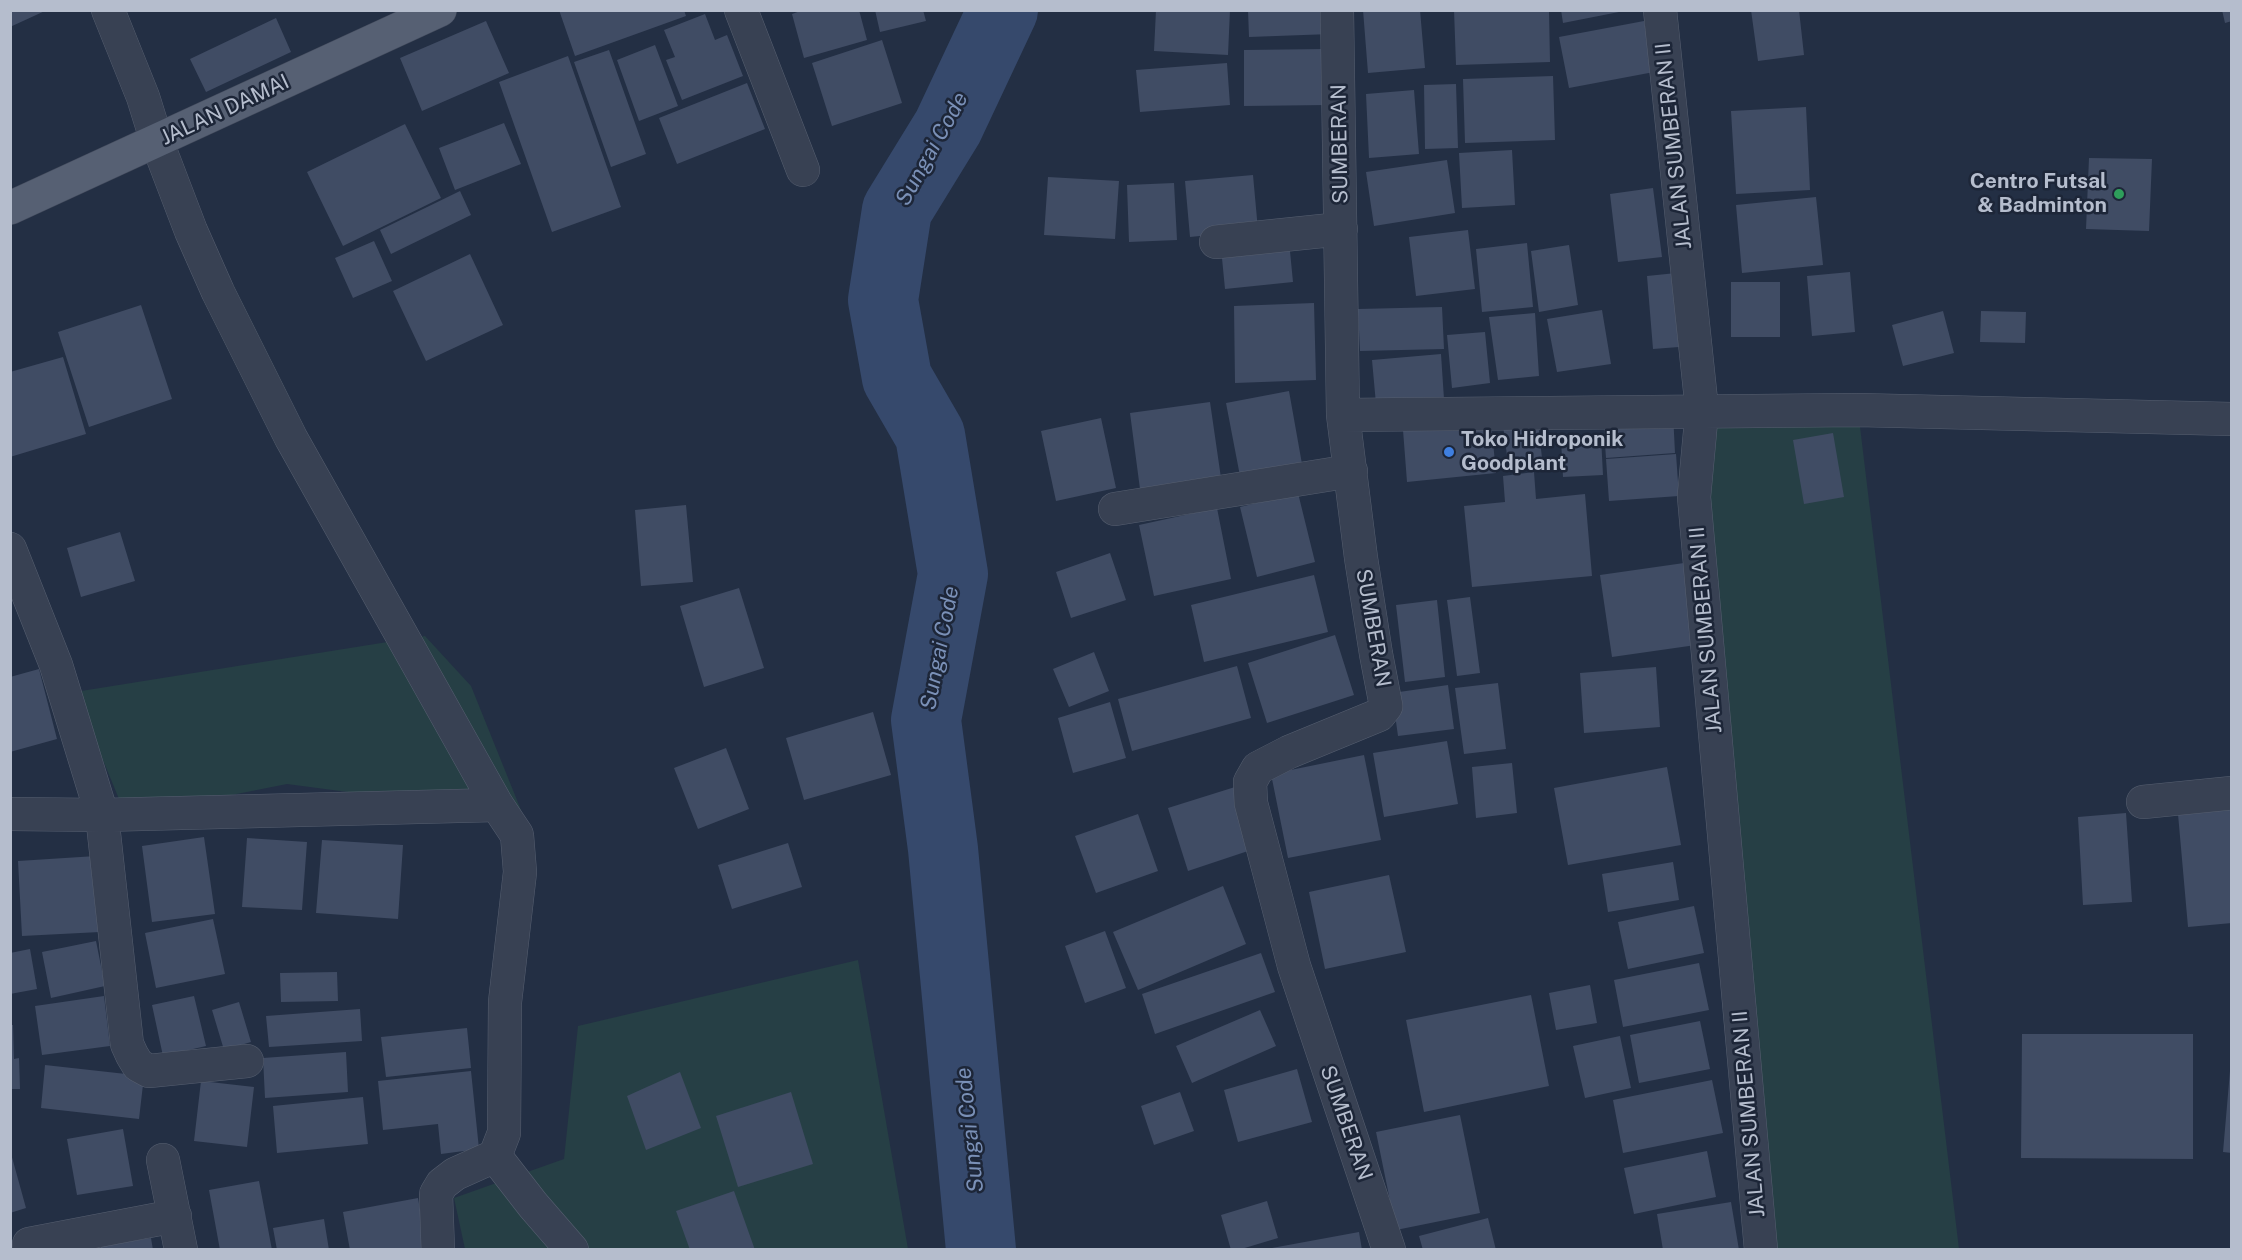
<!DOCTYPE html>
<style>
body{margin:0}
#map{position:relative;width:2242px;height:1260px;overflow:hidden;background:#232f44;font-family:"Public Sans",sans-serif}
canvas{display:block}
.frame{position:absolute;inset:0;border:12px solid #b5bdcd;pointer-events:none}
</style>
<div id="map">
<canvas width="2242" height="1260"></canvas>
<div class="frame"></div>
</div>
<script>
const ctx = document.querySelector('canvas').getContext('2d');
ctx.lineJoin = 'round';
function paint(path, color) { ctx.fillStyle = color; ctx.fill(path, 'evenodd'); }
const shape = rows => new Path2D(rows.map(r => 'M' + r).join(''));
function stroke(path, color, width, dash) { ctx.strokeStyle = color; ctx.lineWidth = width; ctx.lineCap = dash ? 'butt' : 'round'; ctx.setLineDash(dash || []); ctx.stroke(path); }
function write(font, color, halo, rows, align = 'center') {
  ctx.font = font + ' "Public Sans",sans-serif'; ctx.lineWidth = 5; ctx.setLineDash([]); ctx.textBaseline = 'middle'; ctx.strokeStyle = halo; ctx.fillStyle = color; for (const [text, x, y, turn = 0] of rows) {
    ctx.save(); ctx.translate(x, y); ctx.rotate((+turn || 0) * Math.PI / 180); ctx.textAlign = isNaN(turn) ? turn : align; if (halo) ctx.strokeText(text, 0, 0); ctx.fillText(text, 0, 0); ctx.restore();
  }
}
paint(shape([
 [1858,410,1959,1249,1760,1249,1702,411],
 [425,636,471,686,523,815,287,784,126,816,75,692],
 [858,960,908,1249,465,1249,454,1198,564,1159,578,1026]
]), '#263f45');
stroke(shape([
 [981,1250,943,849,926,720,953,574,930,435,897,378,883,300,897,210,948,127,1003,10]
]), '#36496c', 70);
paint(shape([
 [10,10,47,10,10,27],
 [559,10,684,10,686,16,575,56],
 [803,10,859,10,867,40,804,58,792,14],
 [875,10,923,10,926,21,880,32],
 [1156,10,1230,10,1228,55,1154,51],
 [1248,10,1331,10,1331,34,1249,37],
 [1363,10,1420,10,1425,68,1368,73],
 [1454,10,1549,10,1550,62,1456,65],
 [1561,10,1619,10,1619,12,1563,23],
 [1751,10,1799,10,1804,55,1758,61],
 [2222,10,2232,10,2232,21,2225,23],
 [705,14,715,40,727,35,743,76,682,100,666,60,675,57,664,30],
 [276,18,291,52,206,92,190,59],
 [486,21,509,73,422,111,400,58],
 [1644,21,1654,72,1569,88,1559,37],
 [882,40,902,103,832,126,812,63],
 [655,45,678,106,639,121,617,60],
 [1327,49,1327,105,1244,106,1244,50],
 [609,50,646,154,611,167,574,62],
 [568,56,621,207,552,232,499,82],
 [1227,63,1230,105,1140,112,1136,70],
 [1553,76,1555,140,1465,143,1463,79],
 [747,83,765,129,677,164,659,118],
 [1456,84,1458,148,1425,149,1424,85],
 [1414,90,1419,154,1369,158,1366,94],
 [1806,107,1810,190,1736,194,1731,111],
 [504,123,521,164,455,190,439,148],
 [405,124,441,198,343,246,307,172],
 [1512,150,1515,205,1462,208,1459,153],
 [2089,158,2152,159,2149,231,2086,229],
 [1447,160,1455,213,1374,226,1366,172],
 [1253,175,1258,230,1190,237,1185,181],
 [1048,177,1119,181,1115,239,1044,235],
 [1174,183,1177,240,1129,242,1127,185],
 [1653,188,1662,257,1618,262,1610,194],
 [460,191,471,215,391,254,380,230],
 [1816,197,1823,265,1742,273,1736,205],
 [1468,230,1475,289,1416,296,1409,237],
 [374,241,392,281,353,298,335,258],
 [1289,241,1293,282,1225,289,1221,248],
 [1527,243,1533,307,1482,312,1476,249],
 [1569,245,1578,305,1539,312,1531,251],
 [470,254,503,325,426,361,393,291],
 [1686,272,1692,346,1653,349,1647,276],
 [1850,272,1855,332,1812,336,1807,276],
 [1731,282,1780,282,1780,337,1731,337],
 [1314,303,1316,380,1235,383,1234,306],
 [141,305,172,399,89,427,58,332],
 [1442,307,1444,349,1360,351,1358,309],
 [1602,310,1611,364,1557,372,1547,319],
 [1943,311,1954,353,1903,366,1892,325],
 [1981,311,2026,312,2025,343,1980,342],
 [1535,313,1539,376,1498,380,1489,317],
 [1485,332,1490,383,1452,388,1447,335],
 [1441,354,1444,399,1376,404,1372,360],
 [63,357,86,434,10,457,10,372],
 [1289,391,1302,464,1240,476,1226,403],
 [1210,402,1221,478,1140,489,1130,413],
 [1537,413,1542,458,1508,463,1502,418],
 [1673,413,1675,453,1606,458,1603,417],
 [1101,418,1116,488,1056,501,1041,431],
 [1491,421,1496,473,1407,482,1403,430],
 [1833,433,1844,497,1804,504,1793,440],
 [1601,437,1603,475,1563,477,1561,439],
 [1676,454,1679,496,1609,501,1606,459],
 [1534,472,1536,499,1585,494,1592,576,1472,587,1464,506,1505,502,1503,476],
 [1298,493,1315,562,1257,577,1240,507],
 [686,505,693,582,641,586,635,510],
 [1217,508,1231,579,1154,596,1139,525],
 [120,532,135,581,81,597,67,548],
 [1110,553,1126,600,1071,618,1056,572],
 [1691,562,1703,644,1612,657,1600,575],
 [1314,575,1328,632,1204,662,1191,605],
 [739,588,764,668,704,687,680,606],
 [1470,597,1480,673,1457,676,1447,600],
 [1437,600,1445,677,1405,682,1396,605],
 [1335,635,1354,695,1267,723,1248,663],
 [1094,652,1109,691,1069,707,1053,669],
 [1237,666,1251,718,1132,751,1118,699],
 [1656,667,1660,727,1584,733,1580,673],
 [39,669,57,739,10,752,10,677],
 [1498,683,1506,749,1464,754,1455,688],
 [1448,685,1454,729,1398,736,1392,693],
 [1110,702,1126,758,1073,773,1058,718],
 [873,712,891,775,804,800,786,738],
 [1447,741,1458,804,1384,817,1373,753],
 [726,748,749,809,698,829,674,768],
 [1364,755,1381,840,1288,858,1271,774],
 [1512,763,1517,813,1476,818,1472,767],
 [1667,767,1681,845,1568,865,1554,788],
 [1235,787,1254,849,1188,871,1168,808],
 [2232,809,2232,923,2188,927,2178,814],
 [2126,813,2132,902,2083,905,2078,817],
 [1138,814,1158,871,1096,893,1075,836],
 [204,837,215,914,152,922,142,846],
 [247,838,307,842,302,910,242,907],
 [322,840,403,845,398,919,316,913],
 [788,843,802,887,732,909,718,865],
 [96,856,100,932,22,936,18,861],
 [1673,862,1679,900,1608,912,1602,874],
 [1389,875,1406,952,1325,969,1309,892],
 [1223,886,1246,944,1138,990,1113,932],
 [1694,906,1704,953,1628,969,1618,922],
 [213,919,225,974,156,988,145,933],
 [1105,931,1126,988,1085,1003,1065,946],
 [96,941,105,986,51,998,42,952],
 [30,949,37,989,10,994,10,953],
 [1261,953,1275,992,1155,1034,1142,994],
 [1699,963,1709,1010,1623,1027,1614,980],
 [337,972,338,1001,281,1002,280,973],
 [1590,985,1597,1023,1556,1030,1549,993],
 [1531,995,1549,1086,1424,1112,1406,1020],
 [104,996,110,1046,42,1055,35,1006],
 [194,996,206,1046,163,1056,152,1005],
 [239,1002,251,1042,224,1050,212,1010],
 [360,1009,362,1041,269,1047,266,1016],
 [1260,1010,1276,1046,1192,1083,1176,1046],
 [1700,1021,1710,1069,1639,1083,1630,1035],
 [10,1025,13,1025,14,1059,19,1058,20,1089,10,1089],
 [467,1028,471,1068,386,1077,381,1037],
 [2022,1034,2193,1034,2193,1159,2021,1158],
 [1620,1036,1631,1088,1585,1098,1573,1046],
 [346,1052,348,1092,265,1098,263,1058],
 [45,1065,144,1076,139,1119,41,1108],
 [1297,1069,1312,1122,1238,1142,1224,1090],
 [471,1071,479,1149,441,1154,438,1124,383,1130,378,1081],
 [2230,1071,2232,1071,2232,1153,2223,1152],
 [680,1072,701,1128,646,1150,627,1096],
 [1712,1080,1723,1133,1623,1153,1613,1100],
 [201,1081,254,1087,247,1147,194,1141],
 [791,1092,813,1164,738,1187,716,1116],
 [1180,1092,1194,1131,1154,1145,1141,1106],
 [363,1097,368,1144,277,1153,273,1106],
 [1460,1115,1480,1213,1396,1230,1376,1132],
 [123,1129,133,1186,77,1195,67,1139],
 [10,1150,26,1208,10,1213],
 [1707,1151,1716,1197,1634,1214,1624,1168],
 [259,1181,272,1250,220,1250,209,1190],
 [734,1191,755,1250,690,1250,676,1211],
 [418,1198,427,1250,350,1250,343,1212],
 [1267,1201,1278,1238,1238,1250,1231,1250,1221,1215],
 [1731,1202,1739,1250,1663,1250,1657,1214],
 [1488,1218,1496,1250,1423,1250,1419,1236],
 [324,1219,329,1250,277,1250,273,1228],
 [1359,1232,1362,1250,1272,1250,1272,1248],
 [151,1238,153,1250,101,1250,101,1246]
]), '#404c64');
const minor = shape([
 [108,10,143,97,157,142,191,231,218,292,291,438,497,805,517,835,520,872,505,1002,504,1133,495,1156,455,1174,442,1184,436,1194,438,1250],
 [741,10,803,170],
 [1337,10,1343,415,1361,558,1376,654,1386,706,1379,715,1289,752,1258,768,1250,782,1251,803,1294,966,1389,1250],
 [1660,10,1702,410,1694,497,1761,1250],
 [1216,242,1341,229],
 [1343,415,1858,410,2232,419],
 [1115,509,1351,471],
 [10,549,56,665,102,815,127,1044,132,1055,138,1065,149,1071,247,1061],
 [2143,802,2232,793],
 [10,814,102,815,497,805],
 [495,1156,533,1205,572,1250],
 [163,1160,181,1250],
 [29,1244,175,1216]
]);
const major = shape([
 [10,208,440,10]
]);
stroke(minor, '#565f70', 34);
stroke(major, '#424a5c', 34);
stroke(minor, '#384153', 33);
stroke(major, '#566073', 33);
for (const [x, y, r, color] of [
 [2119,194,6,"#2e9e5b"],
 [1449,452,6,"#3f7fe0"]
]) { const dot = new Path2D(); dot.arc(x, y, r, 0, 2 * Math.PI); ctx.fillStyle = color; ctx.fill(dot); stroke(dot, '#1d2638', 2); }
write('21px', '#b5bdcd', '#1d2638', [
 ["JALAN DAMAI",225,110,-25],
 ["SUMBERAN",1340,144,-91],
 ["JALAN SUMBERAN II",1674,146,-96],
 ["SUMBERAN",1373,628,80],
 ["JALAN SUMBERAN II",1706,630,-95],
 ["JALAN SUMBERAN II",1749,1114,-95],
 ["SUMBERAN",1346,1123,71]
]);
write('bold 21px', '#b5bdcd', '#1d2638', [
 ["Centro Futsal",2107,182],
 ["& Badminton",2107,206],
 ["Toko Hidroponik",1461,440,"left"],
 ["Goodplant",1461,464,"left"]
], 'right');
write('italic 22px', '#7a90b7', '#1d2638', [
 ["Sungai Code",932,149,-61],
 ["Sungai Code",940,648,-79],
 ["Sungai Code",970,1130,-96]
]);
</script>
